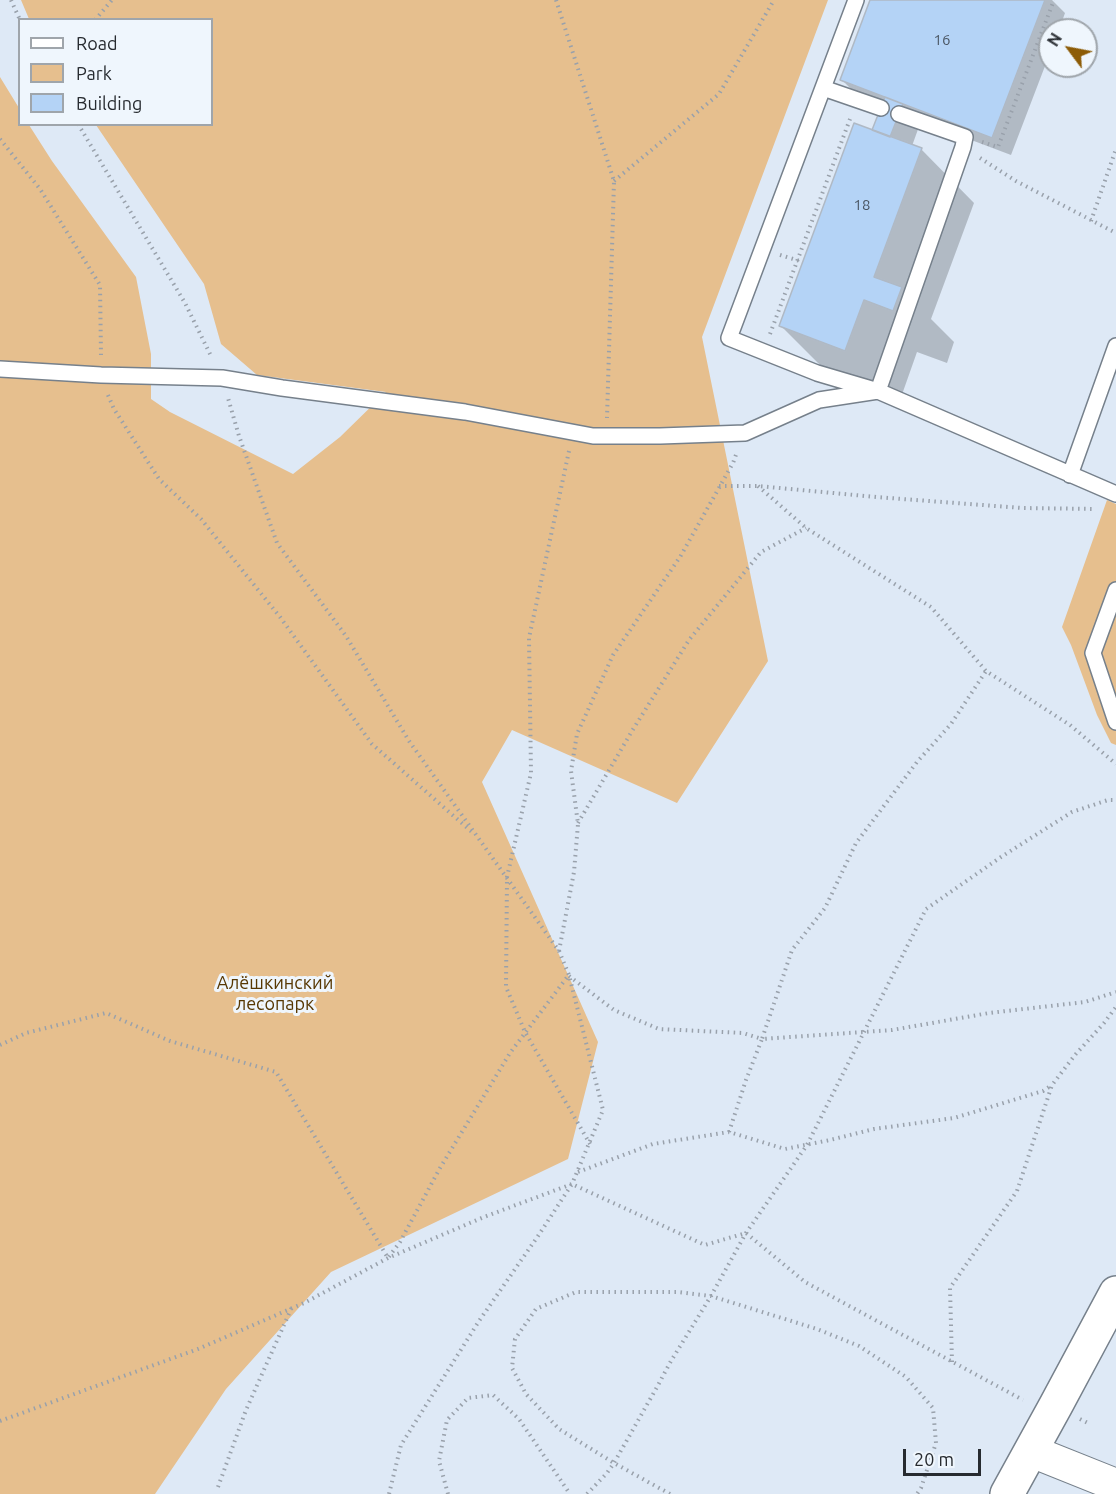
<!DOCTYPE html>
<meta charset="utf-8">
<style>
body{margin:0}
#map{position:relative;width:1116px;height:1494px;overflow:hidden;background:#dee9f6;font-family:Ubuntu,sans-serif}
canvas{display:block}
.legend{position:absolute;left:18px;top:18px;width:195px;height:108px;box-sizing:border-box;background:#eff6fd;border:2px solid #9fa5ab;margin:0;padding:8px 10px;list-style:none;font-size:18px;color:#272b30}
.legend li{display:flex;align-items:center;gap:12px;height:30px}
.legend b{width:30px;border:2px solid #9fa5ab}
.north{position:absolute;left:1038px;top:18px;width:60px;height:60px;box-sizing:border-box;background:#eff6fd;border:2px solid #9fa5ab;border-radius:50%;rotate:302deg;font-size:16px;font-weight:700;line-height:24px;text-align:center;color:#272b30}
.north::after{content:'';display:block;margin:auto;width:21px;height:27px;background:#8d5c07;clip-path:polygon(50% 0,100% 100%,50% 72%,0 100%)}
.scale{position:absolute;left:903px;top:1449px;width:78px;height:27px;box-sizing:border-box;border:3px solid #272b30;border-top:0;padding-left:8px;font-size:18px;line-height:21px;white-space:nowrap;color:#272b30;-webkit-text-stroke:4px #eff6fd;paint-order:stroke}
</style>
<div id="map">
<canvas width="1116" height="1494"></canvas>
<ul class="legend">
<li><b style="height:8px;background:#fff"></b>Road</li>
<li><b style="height:16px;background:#e6bf8e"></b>Park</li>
<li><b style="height:16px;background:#b4d3f6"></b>Building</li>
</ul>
<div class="north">N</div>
<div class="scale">20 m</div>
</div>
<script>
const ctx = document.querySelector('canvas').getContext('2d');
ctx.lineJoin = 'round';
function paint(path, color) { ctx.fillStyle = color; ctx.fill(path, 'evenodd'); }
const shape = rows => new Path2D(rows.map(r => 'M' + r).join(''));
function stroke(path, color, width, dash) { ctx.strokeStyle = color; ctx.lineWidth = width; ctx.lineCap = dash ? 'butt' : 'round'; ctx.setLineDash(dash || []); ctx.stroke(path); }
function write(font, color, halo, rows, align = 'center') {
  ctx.font = font + ' Ubuntu,sans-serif'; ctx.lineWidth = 6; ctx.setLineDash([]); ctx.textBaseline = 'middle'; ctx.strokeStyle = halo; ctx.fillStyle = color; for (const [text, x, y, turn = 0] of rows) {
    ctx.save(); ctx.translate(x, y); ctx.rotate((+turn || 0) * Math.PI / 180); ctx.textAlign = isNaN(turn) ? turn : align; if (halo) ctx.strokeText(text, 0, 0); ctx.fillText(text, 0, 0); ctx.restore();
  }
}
paint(shape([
 [21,0,828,0,702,337,768,661,677,803,512,730,482,782,598,1042,568,1159,331,1272,226,1389,155,1494,0,1494,0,77,19,108,20,124,29,125,52,161,136,277,151,354,151,399,170,412,293,474,340,437,386,392,257,375,221,344,204,284,96,125,212,124,212,20,29,19],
 [1107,500,1116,504,1116,745,1111,743,1097,715,1071,645,1062,627]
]), '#e6bf8e');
paint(shape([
 [872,0,1052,0,1065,13,1059,30,1050,30,1050,53,1011,155,921,121,912,146,921,149,974,203,931,319,954,342,947,363,917,352,899,403,834,379,781,326,873,132,883,107,860,98,842,80]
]), '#0003');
const building = shape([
 [870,0,1045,0,992,138,840,80,870,0],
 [885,97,903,104,890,137,872,130,885,97],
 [854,123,922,148,874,277,902,287,893,311,864,300,845,351,779,326,854,123]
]);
paint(building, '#b4d3f6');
stroke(building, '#afb9c5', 1.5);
const service = shape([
 [856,0,729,338,817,373,878,391,1116,494],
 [823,88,881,108],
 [0,369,101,375,222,378,282,388,465,412,593,436,660,436,745,433,819,400,878,391,963,147,965,137,899,114],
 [1070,475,1116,346],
 [1116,590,1093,653,1116,722]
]);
const minor = shape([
 [1031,1451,1116,1485]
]);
const tertiary = shape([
 [1007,1494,1056,1405,1116,1293]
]);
stroke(service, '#76808b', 18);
stroke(minor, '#76808b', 34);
stroke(tertiary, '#76808b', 36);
stroke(shape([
 [11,0,20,20],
 [556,0,614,181,607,418],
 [95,20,112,0],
 [78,124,185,303,212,358],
 [0,139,40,189,100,285,101,355],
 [982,142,998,147,1054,0],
 [980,158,1016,181,1116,233],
 [614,181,719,94,774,0],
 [1091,221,1116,149],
 [780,255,803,262],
 [770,334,850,119],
 [108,395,114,409,159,479,201,519,280,617,372,744,473,833],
 [569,451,529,638,531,773,507,877,506,987,525,1032,590,1144],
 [719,486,758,486,876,497,1022,508,1095,509],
 [758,486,806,528,931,607,986,671,1070,725,1116,764],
 [578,823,632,731,689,640,761,552,806,528],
 [559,951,574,872,578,824,571,771,577,734,613,655,680,557,733,463,737,452],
 [569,976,614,1010,659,1029,743,1033,762,1039,792,950,825,908,856,843,917,762,951,724,986,671],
 [0,1045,26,1033,106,1013,170,1041,276,1072,388,1258,400,1242,440,1168,510,1053,568,976],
 [729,1132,746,1080,762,1039,892,1030,989,1013,1085,1002,1116,992],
 [578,1172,653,1144,729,1132,785,1149,830,1140,874,1129,954,1118,1043,1091,1052,1085],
 [952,1362,950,1288,1017,1191,1052,1085,1075,1055,1104,1023,1116,1007],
 [1080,1419,1090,1424],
 [0,1421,198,1349,304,1303,388,1258,484,1217,572,1184,603,1110,569,975,559,951,409,741,346,636,277,543,239,436,228,398],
 [218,1487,246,1410,292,1307],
 [389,1494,401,1445,479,1321,538,1236,572,1184,705,1245,746,1233,805,1282,1023,1400],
 [448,1494,439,1461,447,1420,468,1398,493,1395,519,1419,570,1494],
 [587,1494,607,1473,614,1463,657,1387,671,1361,711,1296,746,1233,807,1145,926,909,1001,857,1072,812,1108,800,1116,800],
 [670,1494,614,1463,559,1429,526,1394,512,1368,515,1339,536,1309,576,1292,678,1292,711,1296,817,1329,859,1346,906,1377,933,1408,936,1443,921,1488,917,1494]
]), '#99a1ab', 4, [1.5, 4.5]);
stroke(service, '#fff', 15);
stroke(minor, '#fff', 32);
stroke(tertiary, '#fff', 33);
write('15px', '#4a5562', null, [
 ["16",942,40],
 ["18",862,205]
]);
write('18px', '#573702', '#eff6fd', [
 ["Алёшкинский",275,983],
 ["лесопарк",275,1004]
]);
</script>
